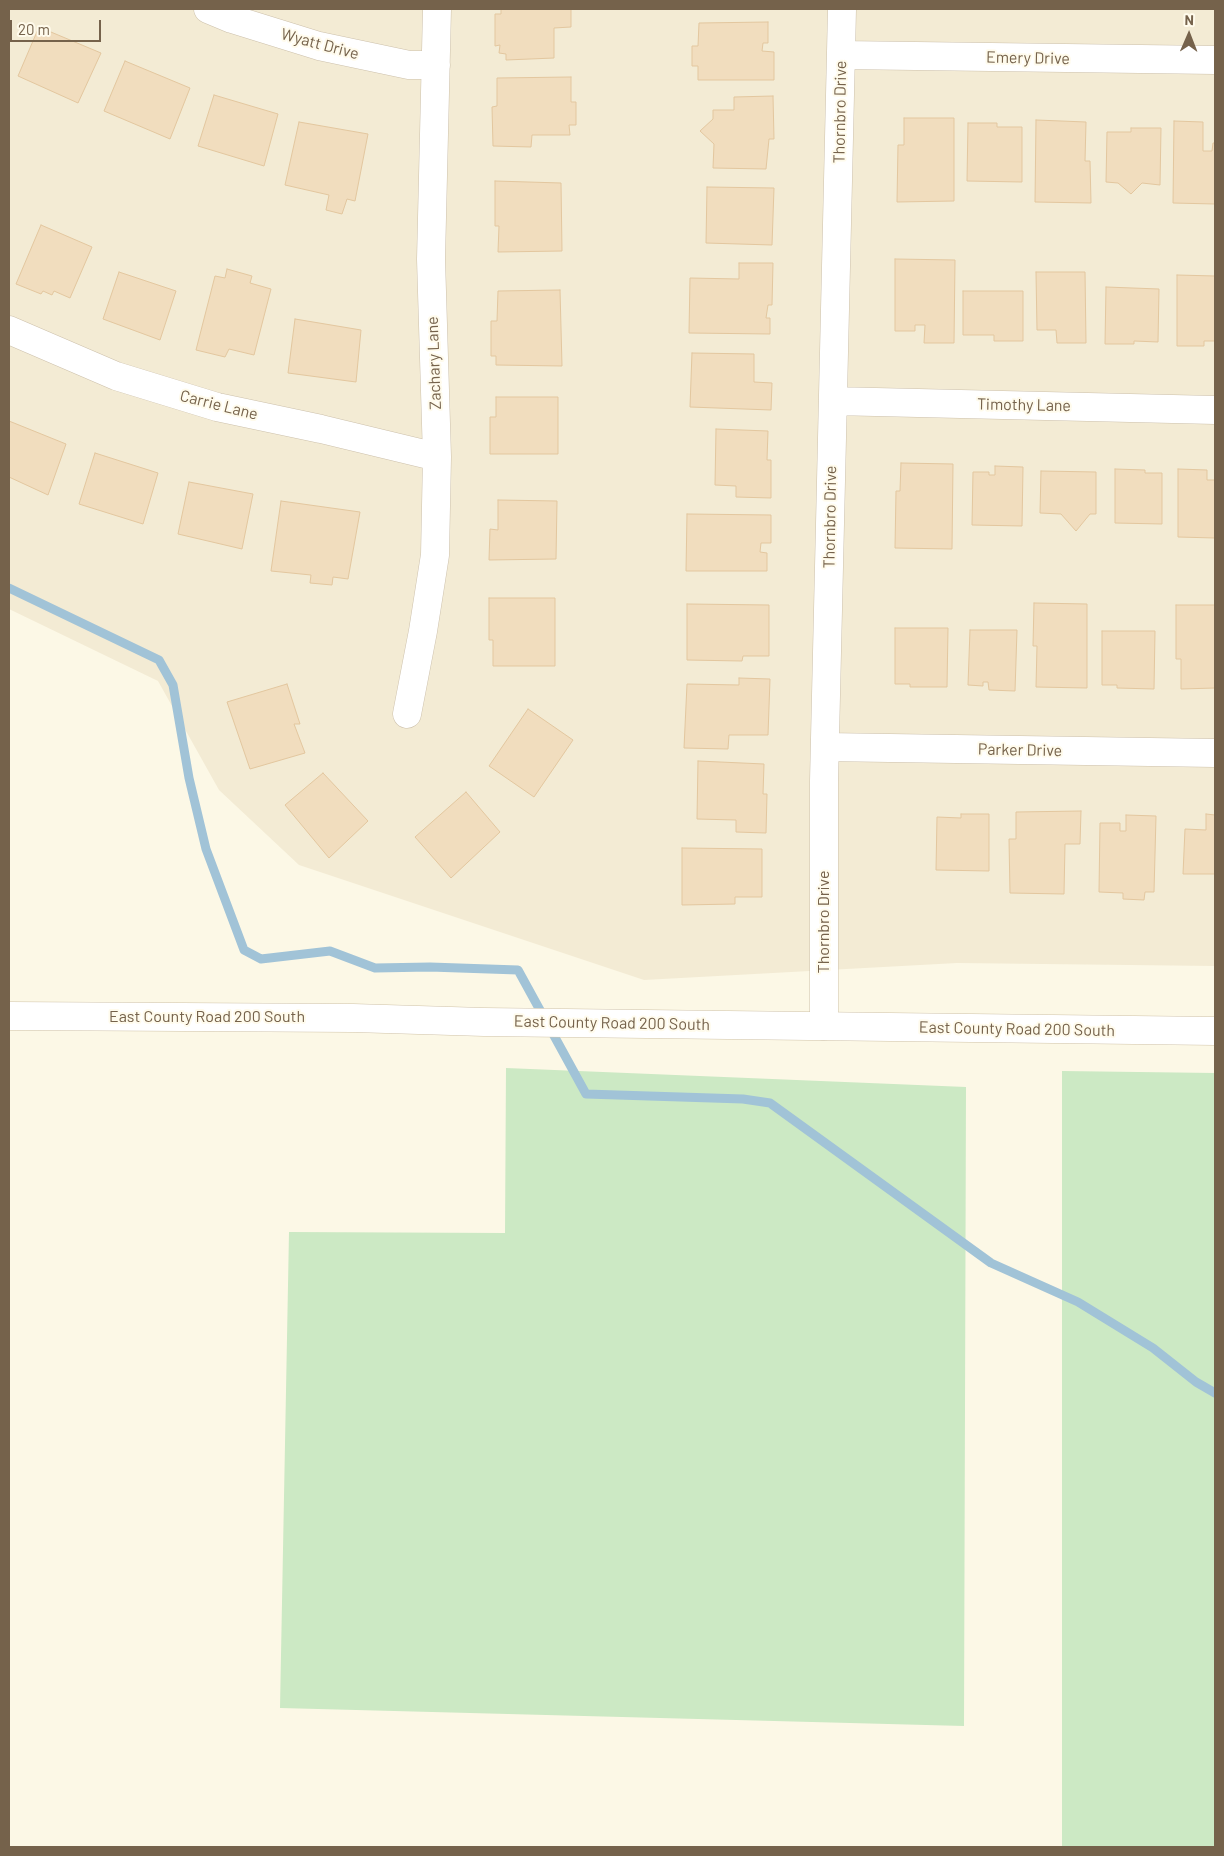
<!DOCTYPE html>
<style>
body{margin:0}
#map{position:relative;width:1224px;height:1856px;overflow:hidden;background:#fcf8e6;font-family:Barlow,sans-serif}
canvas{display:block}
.frame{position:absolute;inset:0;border:10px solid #75624b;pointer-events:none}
.north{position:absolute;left:1164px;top:10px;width:50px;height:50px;-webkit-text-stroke:4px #fffbec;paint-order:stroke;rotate:1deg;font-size:14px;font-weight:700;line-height:20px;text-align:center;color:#75624b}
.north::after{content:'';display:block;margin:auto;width:18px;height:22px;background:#75624b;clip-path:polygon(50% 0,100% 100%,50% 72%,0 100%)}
.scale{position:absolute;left:10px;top:20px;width:91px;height:22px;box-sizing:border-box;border:2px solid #75624b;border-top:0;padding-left:6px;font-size:15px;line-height:18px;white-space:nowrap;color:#75624b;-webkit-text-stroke:4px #fffbec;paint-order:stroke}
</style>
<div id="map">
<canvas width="1224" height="1856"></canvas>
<div class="frame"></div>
<div class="north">N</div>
<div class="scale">20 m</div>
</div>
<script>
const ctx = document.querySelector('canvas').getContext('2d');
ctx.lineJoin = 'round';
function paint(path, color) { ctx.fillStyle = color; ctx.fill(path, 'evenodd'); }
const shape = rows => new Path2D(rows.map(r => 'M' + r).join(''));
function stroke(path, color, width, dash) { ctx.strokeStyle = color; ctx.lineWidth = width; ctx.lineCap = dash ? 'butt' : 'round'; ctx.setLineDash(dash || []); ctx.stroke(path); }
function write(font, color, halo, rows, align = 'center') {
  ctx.font = font + ' Barlow,sans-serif'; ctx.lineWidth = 4; ctx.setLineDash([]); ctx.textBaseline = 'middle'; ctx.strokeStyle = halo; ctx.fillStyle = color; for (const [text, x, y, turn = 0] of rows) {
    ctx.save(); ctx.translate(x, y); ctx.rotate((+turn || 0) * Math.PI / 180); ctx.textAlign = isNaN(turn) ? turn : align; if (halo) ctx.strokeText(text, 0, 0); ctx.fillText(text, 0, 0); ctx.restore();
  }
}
paint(shape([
 [9,9,1215,9,1215,966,957,963,644,980,299,865,219,790,158,681,9,609]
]), '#f3ebd4');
paint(shape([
 [506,1068,966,1087,964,1726,280,1708,289,1232,505,1233],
 [1062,1071,1215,1073,1215,1847,1062,1847]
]), '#cce9c4');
stroke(shape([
 [9,588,159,660,173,685,189,778,206,849,244,950,261,959,330,951,375,968,430,967,518,970,586,1094,743,1099,770,1103,991,1263,1078,1302,1153,1348,1196,1382,1215,1393]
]), '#a1c3d7', 9);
const building = shape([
 [501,9,571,9,571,27,554,28,554,58,506,60,506,54,499,53,500,45,495,46,495,14,501,14,501,9],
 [768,22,768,43,763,43,762,51,774,52,774,80,698,80,698,66,692,66,692,46,698,46,699,23,768,22],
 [39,27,101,53,78,103,18,76,39,27],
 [125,61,190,88,170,139,104,111,125,61],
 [571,77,571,102,576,102,576,125,569,125,570,135,532,135,531,147,493,146,492,107,497,106,497,78,571,77],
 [214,95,278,114,264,166,198,146,214,95],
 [773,96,774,139,769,139,766,169,713,168,714,144,700,131,713,119,713,110,734,110,734,97,773,96],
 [904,118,954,118,954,201,897,202,898,145,904,145,904,118],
 [1036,120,1086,122,1085,161,1090,161,1091,203,1035,202,1036,120],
 [1174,121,1203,122,1203,151,1212,151,1213,143,1215,143,1215,204,1173,203,1174,121],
 [299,122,368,134,355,201,347,199,342,214,326,210,329,195,285,185,299,122],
 [968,123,997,123,997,127,1022,127,1022,182,967,181,968,123],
 [1131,128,1161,128,1160,185,1142,183,1131,194,1118,183,1106,182,1107,132,1131,132,1131,128],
 [495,181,561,183,562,251,498,252,499,226,495,226,495,181],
 [707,187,774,188,772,245,706,243,707,187],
 [41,225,92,247,70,298,54,291,52,295,43,291,41,294,16,284,41,225],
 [895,259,955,260,954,343,924,343,925,325,915,325,915,331,895,331,895,259],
 [739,263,773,263,772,305,768,305,766,318,770,318,770,334,689,333,690,278,739,279,739,263],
 [227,269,252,276,250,283,271,289,254,355,229,349,225,357,196,350,215,276,225,278,227,269],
 [119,272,176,291,160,340,103,319,119,272],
 [1036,272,1085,272,1086,343,1057,343,1056,330,1037,330,1036,272],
 [1177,275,1215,276,1215,341,1204,341,1204,346,1177,346,1177,275],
 [1106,287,1159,289,1158,342,1134,341,1134,344,1105,344,1106,287],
 [560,290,562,366,496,365,496,356,491,356,491,321,497,321,498,291,560,290],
 [963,291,1023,291,1023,341,994,341,994,335,963,335,963,291],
 [295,319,361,330,356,382,288,373,295,319],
 [692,353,754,354,754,382,772,383,771,410,690,407,692,353],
 [496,397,558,397,558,454,490,454,490,417,496,417,496,397],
 [9,421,66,444,48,495,9,477,9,421],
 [716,429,768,431,767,460,771,460,771,498,736,497,736,486,715,485,716,429],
 [95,453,158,473,143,524,79,504,95,453],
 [901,463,953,464,952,549,895,548,896,491,900,491,901,463],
 [995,466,1023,467,1022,526,972,525,973,472,989,472,989,475,995,475,995,466],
 [1115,469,1145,470,1145,473,1162,473,1162,524,1115,523,1115,469],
 [1178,469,1207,470,1207,480,1215,480,1215,538,1178,537,1178,469],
 [1041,471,1096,472,1096,514,1090,514,1076,531,1061,514,1040,513,1041,471],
 [189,482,253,494,242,549,178,534,189,482],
 [498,500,557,501,556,559,489,560,490,529,498,530,498,500],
 [281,501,360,512,348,579,333,577,332,585,310,583,311,575,271,571,281,501],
 [687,514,771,515,771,543,761,543,760,552,767,553,767,571,686,571,687,514],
 [489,598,555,598,555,666,493,666,493,640,489,640,489,598],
 [1034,603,1087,604,1087,688,1036,687,1037,646,1033,646,1034,603],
 [687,604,769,605,769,656,743,656,742,661,687,660,687,604],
 [1176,605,1215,605,1215,688,1181,689,1181,659,1176,659,1176,605],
 [895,628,948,628,947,687,910,687,910,684,895,684,895,628],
 [970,630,1017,630,1015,691,989,690,988,682,983,682,983,686,968,685,970,630],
 [1102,631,1155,631,1154,689,1117,688,1117,685,1102,685,1102,631],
 [739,678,770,679,768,735,729,735,728,749,684,748,687,684,739,685,739,678],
 [287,684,300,724,294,724,305,753,250,769,227,702,287,684],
 [528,709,573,740,534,797,489,766,528,709],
 [698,761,764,764,763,794,767,794,766,833,736,832,736,820,697,819,698,761],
 [323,773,368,821,329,858,285,805,323,773],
 [466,792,500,832,451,878,415,837,466,792],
 [1081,811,1080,844,1065,844,1064,894,1010,893,1009,839,1016,839,1016,812,1081,811],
 [961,814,989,814,989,871,936,870,937,817,961,818,961,814],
 [1206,814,1215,815,1215,874,1183,874,1185,829,1206,830,1206,814],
 [1126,815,1156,816,1154,892,1145,892,1144,900,1123,899,1123,893,1099,892,1100,823,1120,823,1120,831,1126,831,1126,815],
 [682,848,762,849,762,897,735,897,735,904,682,905,682,848]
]);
paint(building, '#f1ddbe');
stroke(building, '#e3c79f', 1);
const street = shape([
 [208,9,232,19,319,46,409,65,436,65],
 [841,55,1215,60],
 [9,330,116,376,217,407,321,429,437,457],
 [833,401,1215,410],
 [407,714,423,631,435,555,437,457,431,259,437,9],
 [825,747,1215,753],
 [824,1026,824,781,842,9]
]);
const secondary = shape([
 [9,1016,353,1018,484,1022,1215,1031]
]);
stroke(street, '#cdc1ac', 29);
stroke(secondary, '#d0c3a9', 29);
stroke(street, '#fff', 28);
stroke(secondary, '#fff', 28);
write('16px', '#75624b', '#fffbec', [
 ["Wyatt Drive",320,44,15],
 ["Emery Drive",1028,58,1],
 ["Thornbro Drive",840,112,-89],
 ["Zachary Lane",434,363,-92],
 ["Carrie Lane",219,405,14],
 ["Timothy Lane",1024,405,1],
 ["Thornbro Drive",830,517,-89],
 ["Parker Drive",1020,750,1],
 ["Thornbro Drive",824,922,-90],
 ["East County Road 200 South",207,1017],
 ["East County Road 200 South",612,1023,1],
 ["East County Road 200 South",1017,1029,1]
]);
</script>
